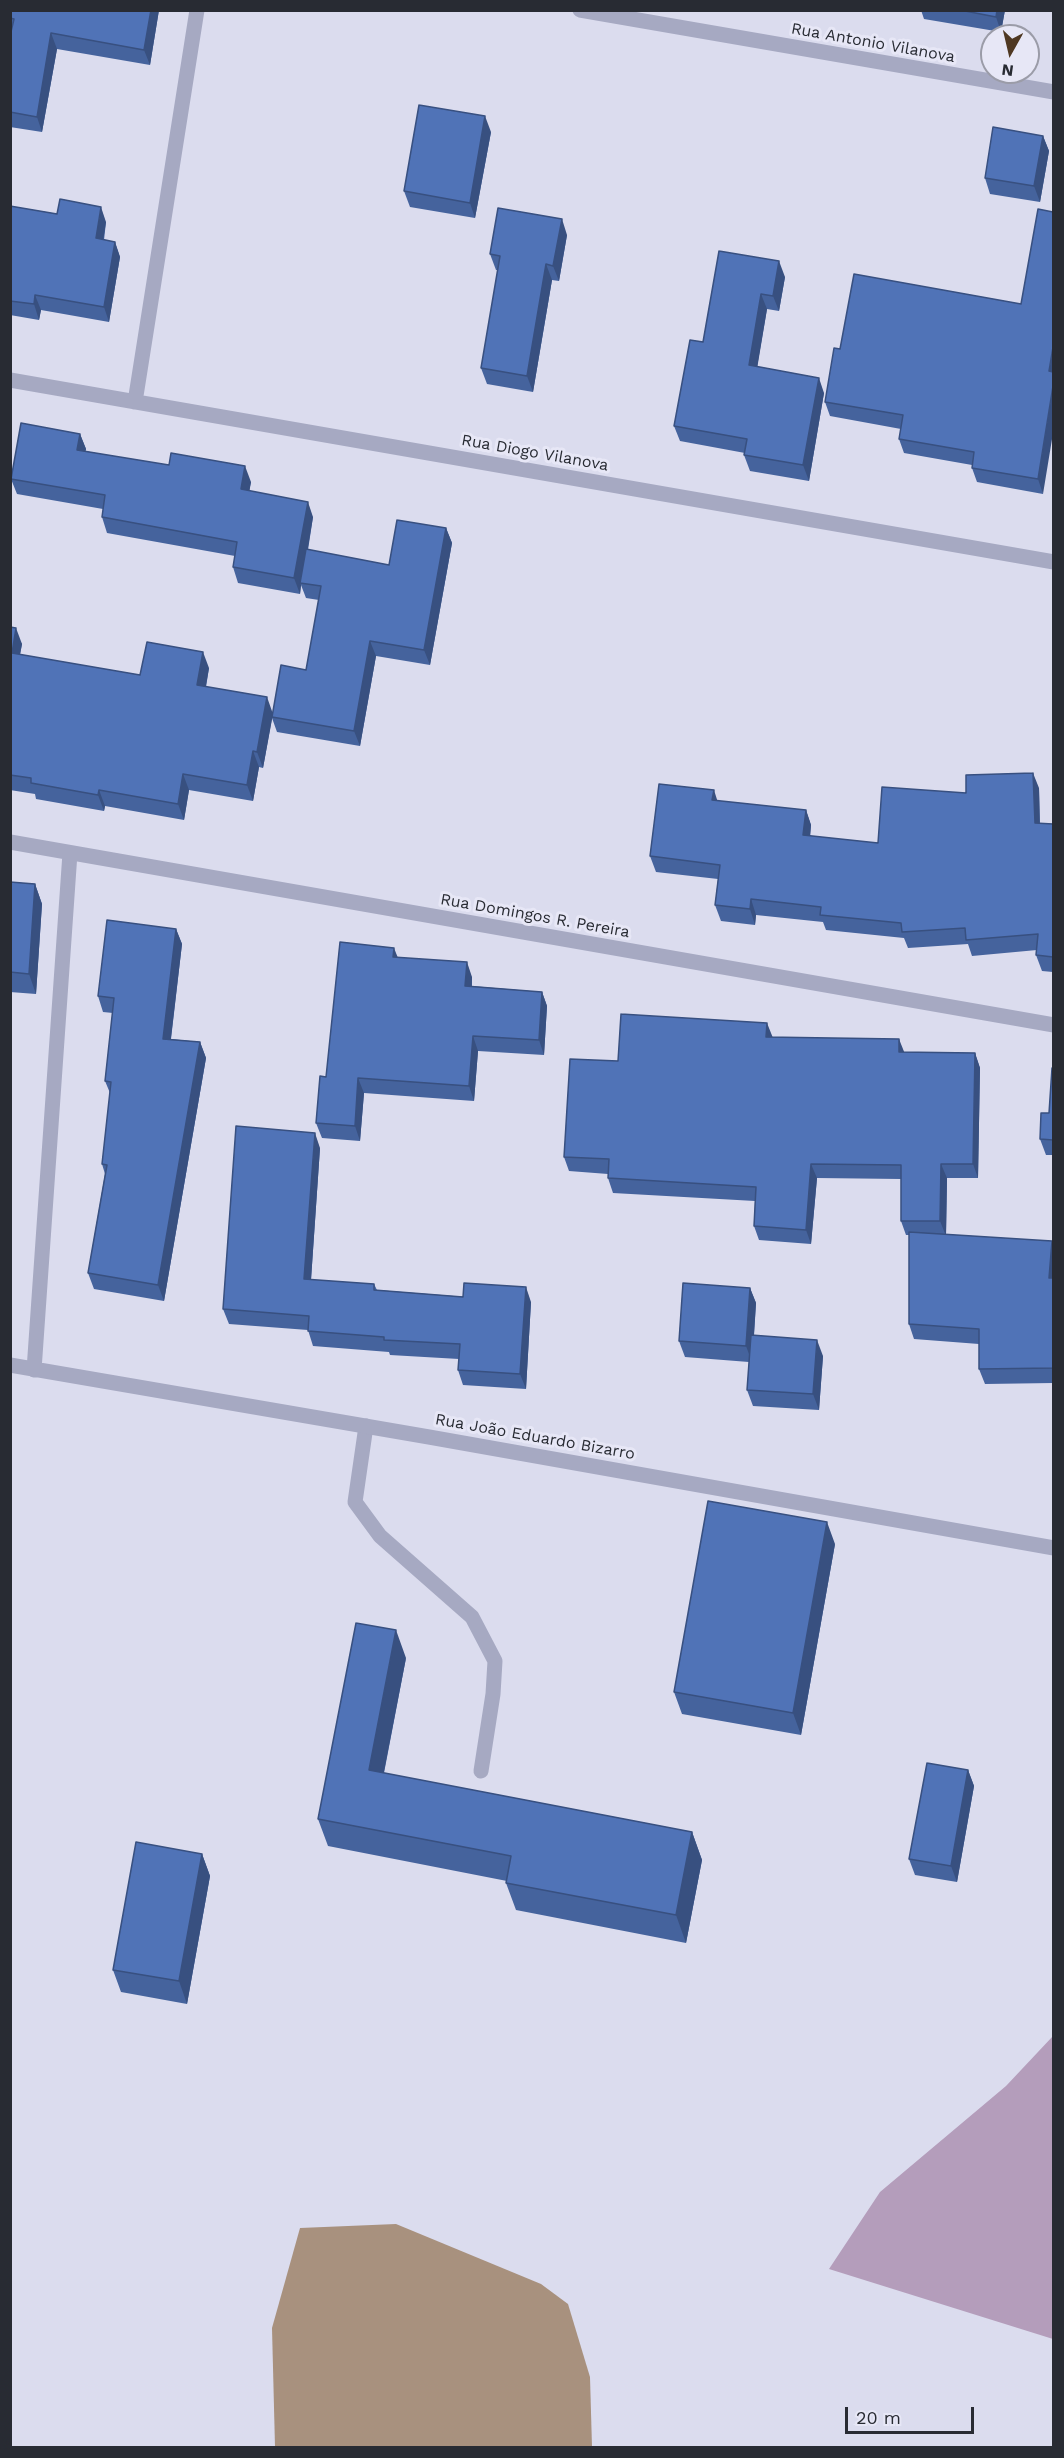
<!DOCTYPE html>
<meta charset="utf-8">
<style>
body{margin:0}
#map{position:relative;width:1064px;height:2458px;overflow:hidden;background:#dbdcee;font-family:"Work Sans",sans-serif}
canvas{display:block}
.frame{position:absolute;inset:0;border:12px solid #282b33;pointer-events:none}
.north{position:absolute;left:980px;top:24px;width:60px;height:60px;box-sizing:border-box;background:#e7e7f6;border:2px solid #9b9ca8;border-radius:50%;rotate:188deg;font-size:16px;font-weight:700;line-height:24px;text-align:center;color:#282b33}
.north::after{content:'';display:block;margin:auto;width:21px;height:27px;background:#4f3822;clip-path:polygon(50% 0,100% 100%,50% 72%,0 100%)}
.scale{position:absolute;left:845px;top:2407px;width:129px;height:27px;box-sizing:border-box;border:3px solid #282b33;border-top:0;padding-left:8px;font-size:18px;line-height:21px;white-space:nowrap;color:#282b33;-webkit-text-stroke:4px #e7e7f6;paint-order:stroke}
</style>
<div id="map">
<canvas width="1064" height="2458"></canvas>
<div class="frame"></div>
<div class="north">N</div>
<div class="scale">20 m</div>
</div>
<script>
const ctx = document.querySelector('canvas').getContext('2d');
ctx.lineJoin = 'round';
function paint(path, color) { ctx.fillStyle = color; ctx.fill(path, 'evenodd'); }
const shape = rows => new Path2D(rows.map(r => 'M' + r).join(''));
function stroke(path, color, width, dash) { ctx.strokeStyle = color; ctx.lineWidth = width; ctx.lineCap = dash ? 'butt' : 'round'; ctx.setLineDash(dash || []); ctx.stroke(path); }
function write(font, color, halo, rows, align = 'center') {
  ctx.font = font + ' "Work Sans",sans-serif'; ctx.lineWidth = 6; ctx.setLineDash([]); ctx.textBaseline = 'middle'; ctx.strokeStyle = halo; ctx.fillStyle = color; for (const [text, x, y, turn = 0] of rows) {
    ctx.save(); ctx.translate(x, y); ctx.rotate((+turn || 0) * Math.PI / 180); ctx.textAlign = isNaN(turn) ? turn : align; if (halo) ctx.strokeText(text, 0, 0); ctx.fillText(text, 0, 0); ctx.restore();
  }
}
paint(shape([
 [1053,2036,1053,2339,829,2269,880,2192,1006,2086]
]), '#b49dbb');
paint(shape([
 [396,2224,541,2284,568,2304,590,2377,592,2447,275,2447,272,2328,300,2228]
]), '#a8917e');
stroke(shape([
 [366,1426,355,1502,380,1536,472,1617,495,1661,493,1694,481,1771]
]), '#a6a9c2', 15);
stroke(shape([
 [580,10,1054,92],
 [10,380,1054,562],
 [135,402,197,10],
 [10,842,1054,1025],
 [10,1365,429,1437,1054,1548],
 [34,1370,70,853]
]), '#a6a9c2', 15);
paint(shape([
 [10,10,159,10,150,65,57,49,42,132,10,127],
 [921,10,1005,10,1001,32,924,19],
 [491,132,475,218,410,207,404,191],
 [1043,136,1049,151,1040,202,990,194,985,178],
 [10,206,106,222,104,240,115,242,120,257,109,322,41,310,39,320,10,315],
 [567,235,559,281,552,280,533,392,487,384,481,368,498,270,496,270,490,254],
 [719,251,785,277,779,311,767,309,757,367,824,393,809,481,750,471,744,455,745,453,680,441,674,426,703,342],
 [1021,304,1043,494,977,482,972,468,972,465,904,453,899,439,901,429,830,416,825,402,840,349],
 [80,434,86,449,85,451,251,482,249,491,313,517,308,550,389,565,446,528,452,543,430,665,376,656,360,746,277,732,272,718,263,768,259,767,253,801,189,790,184,820,105,806,104,811,36,799,35,794,10,790,10,627,22,644,20,655,140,675,209,668,206,687,272,713,306,670,319,600,306,598,301,585,300,594,238,583,233,567,235,556,107,533,102,517,103,509,17,494,11,479],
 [1039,788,1040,823,1053,824,1053,972,1042,971,1036,955,1037,950,972,956,968,944,908,948,904,938,826,930,823,922,756,915,755,925,721,921,715,905,718,879,656,872,650,856,717,801,806,810,811,825,810,836,878,843,966,793],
 [10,882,35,884,42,904,36,994,10,992],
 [176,929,182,944,171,1039,200,1042,206,1058,164,1301,94,1289,88,1273,105,1174,102,1164,110,1093,105,1081,113,1013,103,1012,98,996],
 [398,958,472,977,472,986,542,992,547,1006,544,1055,478,1051,474,1101,364,1093,360,1141,322,1138,316,1123,326,1077],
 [772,1037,904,1052,975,1053,980,1068,978,1178,947,1178,946,1234,1053,1246,1053,1383,985,1384,979,1369,979,1344,914,1339,909,1324,909,1235,906,1235,901,1221,901,1179,817,1178,811,1244,759,1240,754,1226,755,1201,613,1193,608,1178,608,1174,569,1171,564,1157,618,1061],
 [1053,1068,1053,1155,1046,1155,1040,1139,1049,1113],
 [320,1148,311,1280,374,1284,377,1290,531,1302,526,1389,463,1385,458,1370,459,1359,390,1355,389,1352,313,1346,308,1330,229,1324,223,1309],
 [750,1288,756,1303,754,1336,823,1356,819,1410,753,1406,747,1390,749,1362,685,1357,679,1341],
 [835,1544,801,1735,682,1714,674,1692],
 [406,1658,384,1773,692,1832,702,1860,686,1943,516,1910,506,1883,507,1881,328,1846,318,1819],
 [968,1770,974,1786,957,1882,915,1875,909,1859],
 [202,1854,210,1876,187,2004,121,1992,113,1970]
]), '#45639d');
paint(shape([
 [151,10,159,10,150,65,144,50],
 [997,10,1005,10,1001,32,996,17],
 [51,33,57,49,42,132,37,117],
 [485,116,491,132,475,218,470,203],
 [1043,136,1049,151,1040,202,1034,186],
 [101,207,106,222,101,254,96,238],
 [562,219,567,235,559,281,553,266],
 [115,242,120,257,109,322,104,307],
 [779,261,785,277,779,311,773,296],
 [546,264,552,280,533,392,527,376],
 [761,294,767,309,755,381,749,365],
 [35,295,41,310,39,320,34,304],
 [1053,347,1053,382,1049,371],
 [819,378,824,393,809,481,803,465],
 [1053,386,1053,433,1043,494,1038,479],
 [80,434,86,449,83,465,77,450],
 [245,466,251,482,247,505,241,489],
 [308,502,313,517,302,583,300,583,301,585,300,594,294,578],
 [446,528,452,543,430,665,424,650],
 [16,628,22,644,17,669,12,653],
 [370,641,376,656,360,746,354,731],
 [203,652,209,668,203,702,197,685],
 [267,697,273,714,263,768,257,752],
 [253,751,259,767,253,801,247,785],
 [1033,773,1039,788,1040,838,1035,823],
 [183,774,189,790,184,820,178,804],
 [99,790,105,806,104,811,98,795],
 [714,790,719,806,712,800],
 [806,810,811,825,809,850,803,835],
 [35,884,42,904,36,994,29,974],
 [751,899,756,915,755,925,750,909],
 [176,929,182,944,169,1054,163,1039],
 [394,948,400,963,393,957],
 [467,962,472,977,471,1001,465,986],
 [542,992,547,1006,544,1055,539,1040],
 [767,1023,773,1038,766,1037],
 [473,1036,478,1051,474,1101,469,1086],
 [899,1039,905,1054,899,1052],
 [200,1042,206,1058,164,1301,158,1285],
 [975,1053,980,1068,978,1178,973,1164],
 [358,1078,364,1093,360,1141,355,1126],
 [315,1133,320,1148,310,1294,304,1279],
 [811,1164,817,1178,811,1244,806,1230],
 [941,1164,947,1178,946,1236,940,1221],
 [1052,1241,1053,1246,1053,1290,1049,1278],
 [526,1287,531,1302,526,1389,520,1374],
 [750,1288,756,1303,752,1362,746,1346],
 [817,1340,823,1356,819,1410,813,1394],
 [827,1522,835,1544,801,1735,793,1713],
 [396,1630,406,1658,379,1797,369,1770],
 [968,1770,974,1786,957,1882,951,1866],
 [692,1832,702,1860,686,1943,676,1915],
 [202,1854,210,1876,187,2004,179,1981]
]), '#385080');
const building = shape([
 [10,10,151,10,144,50,51,33,37,117,10,112,10,36,14,19,10,18,10,10],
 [960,10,997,10,996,17,960,10],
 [419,105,485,116,470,203,404,191,419,105],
 [993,127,1043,136,1034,186,985,178,993,127],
 [60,199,101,207,96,238,115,242,104,307,35,295,34,304,10,301,10,206,57,214,60,199],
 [498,208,562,219,553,266,546,264,527,376,481,368,500,256,490,254,498,208],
 [1038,209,1053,212,1053,347,1049,371,1053,372,1053,386,1038,479,972,468,974,452,899,439,903,415,825,402,834,348,840,349,854,274,1021,304,1038,209],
 [719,251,779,261,773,296,761,294,749,365,819,378,803,465,744,455,747,439,674,426,690,340,703,342,719,251],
 [21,423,80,434,77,450,169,465,171,453,245,466,241,489,308,502,294,578,233,567,237,542,102,517,105,495,11,479,21,423],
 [397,520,446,528,424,650,370,641,354,731,272,717,281,665,306,670,321,586,300,583,306,549,389,565,397,520],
 [10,627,16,628,12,653,140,675,147,642,203,652,197,685,267,697,257,752,253,751,247,785,183,774,178,804,99,790,98,795,31,783,31,778,10,775,10,627],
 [1033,773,1035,823,1053,824,1053,957,1036,955,1038,934,966,940,965,928,902,932,901,923,820,915,821,907,751,899,750,909,715,905,720,865,650,856,659,784,714,790,712,800,806,810,803,835,878,843,882,787,966,793,966,775,1033,773],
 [10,882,35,884,29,974,10,972,10,882],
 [107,920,176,929,163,1039,200,1042,158,1285,88,1273,107,1165,102,1164,111,1082,105,1081,114,998,98,996,107,920],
 [340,942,394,948,393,957,467,962,465,986,542,992,539,1040,473,1036,469,1086,358,1078,355,1126,316,1123,320,1076,326,1077,340,942],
 [621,1014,767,1023,766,1037,899,1039,899,1052,975,1053,973,1164,941,1164,940,1221,901,1221,901,1165,811,1164,806,1230,754,1226,756,1187,608,1178,609,1159,564,1157,570,1059,618,1061,621,1014],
 [1052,1068,1053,1068,1053,1140,1040,1139,1041,1113,1049,1113,1052,1068],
 [236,1126,315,1133,304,1279,374,1284,374,1290,463,1297,464,1283,526,1287,520,1374,458,1370,460,1344,384,1340,384,1337,308,1331,309,1316,223,1309,236,1126],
 [909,1232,1052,1241,1049,1278,1053,1278,1053,1368,979,1369,979,1329,909,1324,909,1232],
 [683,1283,750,1288,746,1346,679,1341,683,1283],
 [751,1335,817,1340,813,1394,747,1390,751,1335],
 [708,1501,827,1522,793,1713,674,1692,708,1501],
 [356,1623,396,1630,369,1770,692,1832,676,1915,506,1883,511,1856,318,1819,356,1623],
 [927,1763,968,1770,951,1866,909,1859,927,1763],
 [136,1842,202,1854,179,1981,113,1970,136,1842]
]);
paint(building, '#5073b7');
stroke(building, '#385080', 1.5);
write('16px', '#282b33', '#e7e7f6', [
 ["Rua Antonio Vilanova",873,43,10],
 ["Rua Diogo Vilanova",535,453,10],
 ["Rua Domingos R. Pereira",535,916,10],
 ["Rua João Eduardo Bizarro",535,1437,10]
]);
</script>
